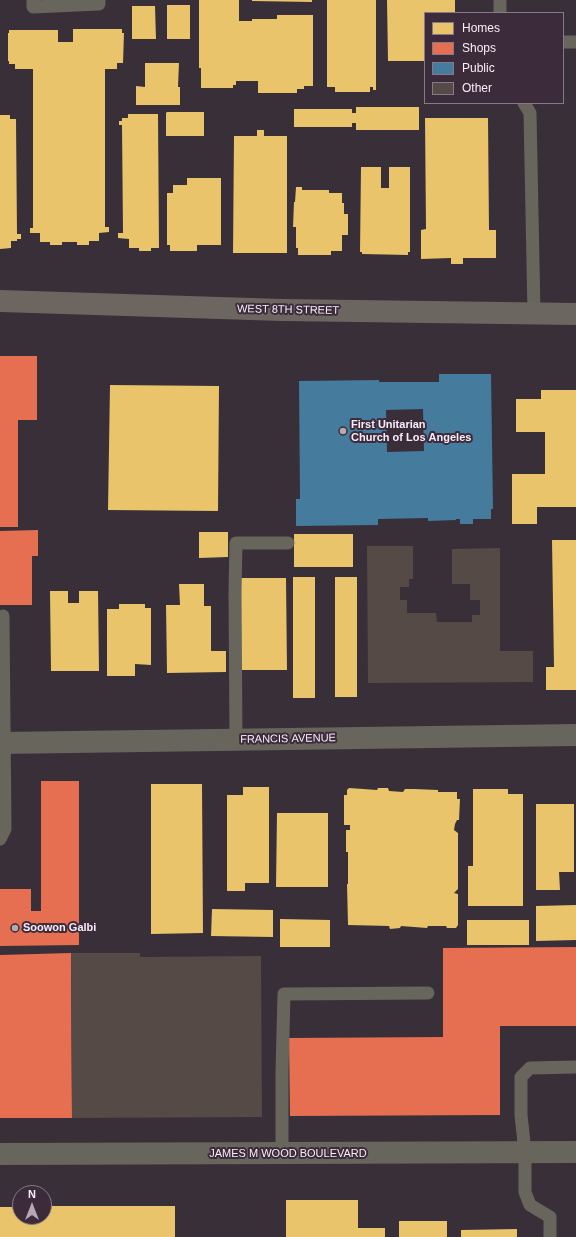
<!DOCTYPE html>
<style>
body{margin:0}
#map{position:relative;width:576px;height:1237px;overflow:hidden;background:#382f38;font-family:Helvetica,sans-serif}
canvas{display:block}
.legend{position:absolute;left:424px;top:12px;width:140px;height:92px;box-sizing:border-box;background:#3c2b3b;border:1px solid #877986;margin:0;padding:5px 7px;list-style:none;font-size:12px;color:#f8edf7}
.legend li{display:flex;align-items:center;gap:8px;height:20px}
.legend b{width:20px;border:1px solid #877986}
.north{position:absolute;left:12px;top:1185px;width:40px;height:40px;box-sizing:border-box;background:#3c2b3b;border:1px solid #877986;border-radius:50%;rotate:0deg;font-size:11px;font-weight:700;line-height:16px;text-align:center;color:#f8edf7}
.north::after{content:'';display:block;margin:auto;width:14px;height:18px;background:#b5aab4;clip-path:polygon(50% 0,100% 100%,50% 72%,0 100%)}
</style>
<div id="map">
<canvas width="576" height="1237"></canvas>
<ul class="legend">
<li><b style="height:11px;background:#e9c46a"></b>Homes</li>
<li><b style="height:11px;background:#e76f51"></b>Shops</li>
<li><b style="height:11px;background:#457b9d"></b>Public</li>
<li><b style="height:11px;background:#564a46"></b>Other</li>
</ul>
<div class="north">N</div>
</div>
<script>
const ctx = document.querySelector('canvas').getContext('2d');
ctx.lineJoin = 'round';
function paint(path, color) { ctx.fillStyle = color; ctx.fill(path, 'evenodd'); }
const shape = rows => new Path2D(rows.map(r => 'M' + r).join(''));
function stroke(path, color, width, dash) { ctx.strokeStyle = color; ctx.lineWidth = width; ctx.lineCap = dash ? 'butt' : 'round'; ctx.setLineDash(dash || []); ctx.stroke(path); }
function write(font, color, halo, rows, align = 'center') {
  ctx.font = font + ' Helvetica,sans-serif'; ctx.lineWidth = 4; ctx.setLineDash([]); ctx.textBaseline = 'middle'; ctx.strokeStyle = halo; ctx.fillStyle = color; for (const [text, x, y, turn = 0] of rows) {
    ctx.save(); ctx.translate(x, y); ctx.rotate((+turn || 0) * Math.PI / 180); ctx.textAlign = isNaN(turn) ? turn : align; if (halo) ctx.strokeText(text, 0, 0); ctx.fillText(text, 0, 0); ctx.restore();
  }
}
paint(shape([
 [199,0,239,0,239,21,252,21,252,19,277,19,277,15,313,15,313,86,304,86,304,89,297,89,297,93,258,93,258,81,236,81,236,85,233,85,233,88,201,88,201,68,199,68],
 [252,0,312,0,312,2,252,1],
 [327,0,376,0,376,90,373,90,373,87,370,87,370,92,335,92,335,87,327,87],
 [387,0,455,0,455,13,425,13,425,61,388,61],
 [167,5,190,5,190,39,167,39],
 [132,6,155,6,156,39,132,39],
 [73,29,122,29,122,33,124,33,123,63,117,63,117,69,105,69,105,227,109,227,109,232,99,233,99,241,89,241,89,245,77,245,77,242,62,242,62,245,50,245,50,242,40,242,40,233,30,233,30,228,33,228,33,69,15,69,15,64,9,64,9,61,8,61,8,33,9,33,9,30,58,30,58,42,73,42],
 [145,63,179,63,178,87,180,87,180,105,136,105,136,86,145,87],
 [356,107,419,107,419,130,356,130,356,123,352,123,352,127,294,127,294,109,352,109,352,113,356,113],
 [167,112,204,112,204,136,166,136,166,113],
 [128,114,158,114,159,248,151,248,151,251,139,251,139,248,129,248,129,239,118,238,118,233,123,233,122,125,119,125,119,121,122,121,122,118,128,118],
 [0,115,10,115,10,119,16,119,17,234,21,234,21,239,17,239,17,241,11,241,11,248,0,249],
 [425,118,488,118,489,230,496,230,496,258,463,258,463,264,451,264,451,258,421,259,421,230,426,229],
 [257,130,264,130,264,136,287,136,287,253,233,253,234,136,257,136],
 [361,167,381,167,381,188,389,188,389,167,410,167,410,252,408,252,408,255,362,254,362,252,360,252],
 [187,178,221,178,221,245,197,245,197,251,170,251,170,245,167,245,167,193,173,193,173,185,187,185],
 [296,187,302,187,302,190,329,190,329,193,342,193,342,203,344,203,344,214,348,214,348,235,342,235,342,251,331,251,331,255,298,255,298,248,296,248,296,227,293,227,294,202,295,202],
 [110,385,219,386,218,511,108,510],
 [541,390,576,390,576,507,537,507,537,524,512,524,512,474,545,474,545,432,516,432,516,399,541,399],
 [199,532,228,532,228,557,199,558],
 [294,534,353,534,353,567,294,567],
 [552,540,576,540,576,690,546,690,546,667,554,667],
 [293,577,315,577,315,698,293,698],
 [335,577,357,577,357,697,335,697],
 [239,578,286,578,287,670,240,670],
 [179,584,204,584,204,606,211,606,211,651,226,651,226,672,167,673,166,605,180,605],
 [50,591,68,591,68,603,79,603,79,591,98,591,99,671,51,671],
 [119,604,145,604,145,608,151,608,151,665,135,664,135,676,107,676,107,609,119,609],
 [151,784,202,784,203,933,151,934],
 [243,787,269,787,269,883,245,883,245,891,227,891,227,795,243,795],
 [349,788,377,790,378,788,388,788,389,791,403,792,405,789,414,789,438,790,438,792,457,792,457,799,460,799,459,820,457,820,455,824,454,830,458,833,458,889,454,893,458,894,458,925,456,928,447,928,446,926,428,926,427,928,401,926,400,928,390,929,389,926,348,925,347,884,348,884,348,852,346,852,346,830,350,830,350,825,344,825,344,795,347,795,347,790],
 [473,789,508,789,508,794,523,794,523,906,468,906,468,866,473,866],
 [536,804,574,804,574,872,559,872,560,890,536,890],
 [277,813,328,813,328,887,276,887],
 [576,905,576,940,536,941,536,906],
 [212,909,273,910,273,937,211,936],
 [280,919,330,920,330,947,280,947],
 [467,920,529,920,529,945,467,945],
 [286,1200,358,1200,358,1228,385,1228,385,1237,286,1237],
 [44,1206,175,1206,175,1237,0,1237,0,1207,20,1207,20,1217,44,1217],
 [399,1221,447,1221,447,1237,399,1237],
 [517,1229,517,1237,461,1237,461,1230]
]), '#e9c46a');
paint(shape([
 [0,356,37,356,37,420,18,420,18,527,0,527],
 [38,530,38,556,32,556,32,605,0,605,0,531],
 [41,781,79,781,79,945,0,946,0,889,31,889,31,911,41,911],
 [576,947,576,1026,500,1026,500,1115,290,1116,289,1038,443,1037,443,948],
 [71,953,72,1118,0,1118,0,955]
]), '#e76f51');
paint(shape([
 [439,374,491,374,493,509,491,509,491,519,473,519,473,524,460,524,460,519,456,519,456,520,428,521,428,518,378,519,378,525,296,526,296,499,300,499,299,381,379,380,379,382,439,382],
 [423,409,424,451,387,452,386,410]
]), '#457b9d');
paint(shape([
 [367,546,413,546,413,579,409,579,409,587,400,587,400,600,407,600,407,613,436,613,437,622,472,622,472,615,480,615,480,600,470,600,470,584,452,584,452,549,500,548,500,651,533,651,533,682,368,683],
 [71,953,140,953,140,957,261,956,262,1117,72,1118]
]), '#564a46');
stroke(shape([
 [33,0,33,7,99,4,99,0],
 [500,13,500,0],
 [563,42,576,42],
 [524,103,530,113,534,314],
 [236,740,235,592,236,543,288,543],
 [0,839,5,829,3,616],
 [282,1154,282,1072,284,994,428,993],
 [550,1237,550,1217,530,1205,525,1192,525,1152,521,1115,521,1077,530,1068,576,1067]
]), '#68655d', 13);
stroke(shape([
 [0,743,576,735]
]), '#68655d', 22);
stroke(shape([
 [0,1154,576,1152]
]), '#68655d', 22);
stroke(shape([
 [0,301,282,310,576,314]
]), '#6b6760', 22);
for (const [x, y, r, color] of [
 [343,431,4,"#b5aab4"],
 [15,928,4,"#b5aab4"]
]) { const dot = new Path2D(); dot.arc(x, y, r, 0, 2 * Math.PI); ctx.fillStyle = color; ctx.fill(dot); stroke(dot, '#3c2b3b', 1.5); }
write('11px', '#f8edf7', '#3c2b3b', [
 ["WEST 8TH STREET",288,310,1],
 ["FRANCIS AVENUE",288,739,-1],
 ["JAMES M WOOD BOULEVARD",288,1154]
]);
write('bold 11px', '#f8edf7', '#3c2b3b', [
 ["First Unitarian",351,425],
 ["Church of Los Angeles",351,438],
 ["Soowon Galbi",23,928]
], 'left');
</script>
